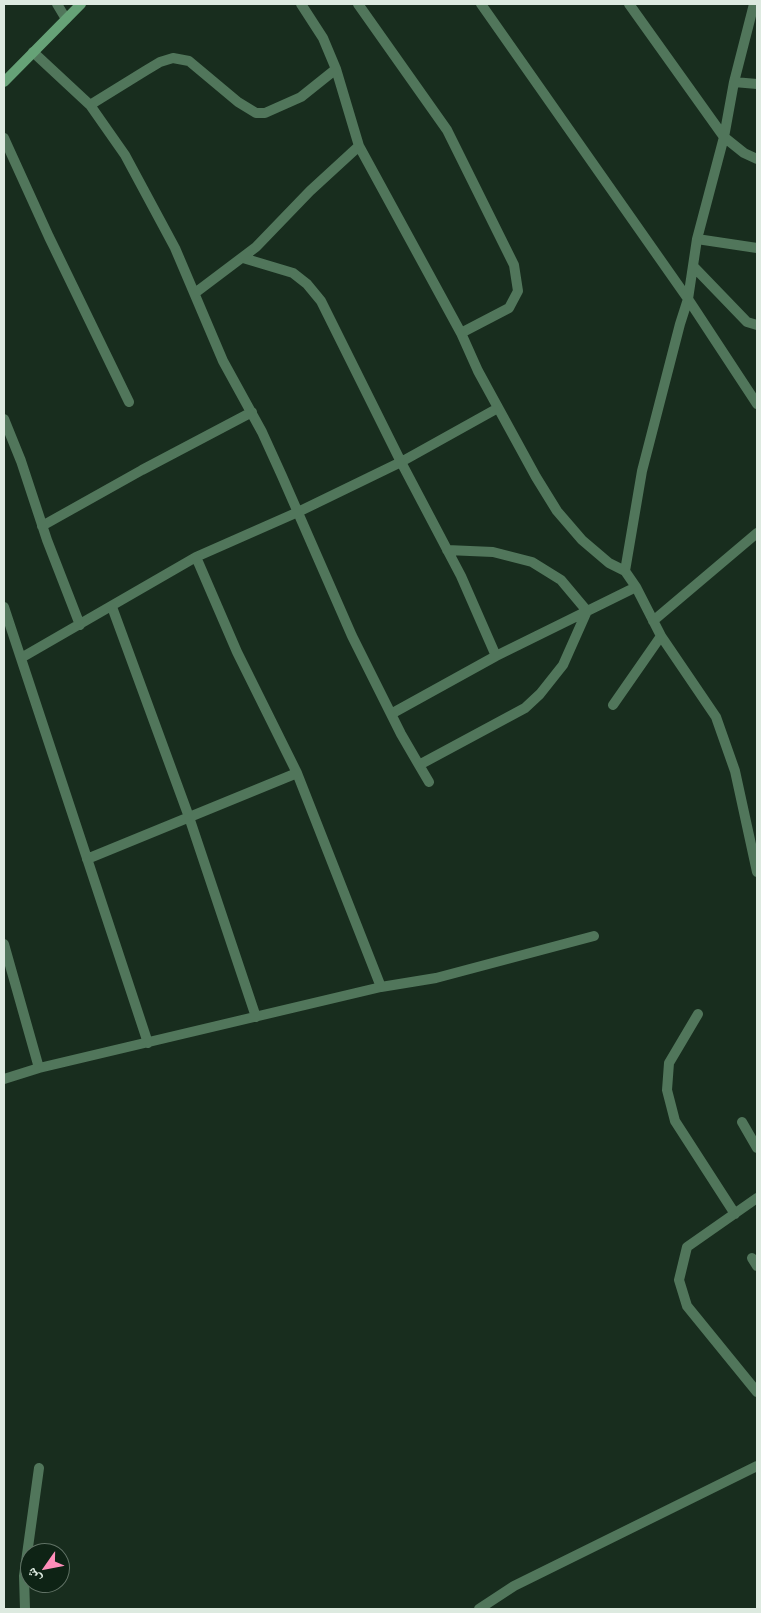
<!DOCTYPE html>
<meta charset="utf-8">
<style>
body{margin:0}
#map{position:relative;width:761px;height:1613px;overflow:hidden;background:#182d1e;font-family:Inter,"Noto Naskh Arabic",sans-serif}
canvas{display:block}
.frame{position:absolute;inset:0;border:5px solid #ddeae0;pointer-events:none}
.north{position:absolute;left:20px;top:1543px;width:50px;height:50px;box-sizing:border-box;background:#0e2315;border:1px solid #617366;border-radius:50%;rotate:237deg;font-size:14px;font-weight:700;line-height:20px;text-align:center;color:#ddeae0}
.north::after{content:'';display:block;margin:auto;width:18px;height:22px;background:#ff8eba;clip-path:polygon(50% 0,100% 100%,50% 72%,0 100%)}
</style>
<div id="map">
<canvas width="761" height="1613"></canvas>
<div class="frame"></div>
<div class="north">ش</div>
</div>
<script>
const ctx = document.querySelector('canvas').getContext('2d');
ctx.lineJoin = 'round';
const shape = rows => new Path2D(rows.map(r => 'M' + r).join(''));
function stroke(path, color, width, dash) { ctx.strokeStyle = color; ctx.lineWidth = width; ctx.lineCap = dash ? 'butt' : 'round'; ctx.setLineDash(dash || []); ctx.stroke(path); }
stroke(shape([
 [57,4,66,19],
 [301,4,323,38,336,69,359,146,461,333,509,308,518,291,514,265,447,130,358,4],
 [481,4,688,299,757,404],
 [629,4,724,137,744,153,757,159],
 [33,52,90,105],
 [336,69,301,97,265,113,256,113,238,102,189,61,173,58,160,62,145,71,90,105,125,155,175,248,223,361,262,432,282,476,352,636,401,734,419,765,525,708,540,694,563,665,587,611,561,580,532,562,493,552,447,550],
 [734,82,757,84],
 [4,138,49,237,129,402],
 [697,239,757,248],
 [243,258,293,273,307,284,321,301,401,462,461,576,496,656],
 [693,266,747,322,757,325],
 [195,293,256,247,310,191,359,146],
 [461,333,478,371,536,477,557,511,582,540,609,563,625,571,636,587,661,636,716,717,735,771,757,872],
 [4,419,21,461,47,540,80,625],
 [42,526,142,470,252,412],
 [196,557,237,652,297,773,381,987],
 [625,571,642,471,680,324,688,299,697,239,724,137,734,82,754,4],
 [4,607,148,1043],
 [112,607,189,817,256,1017],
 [653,621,757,533],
 [21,658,196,557,298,512,401,462,498,408],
 [613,705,661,636],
 [391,714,496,656,636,587],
 [419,765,429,782],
 [87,859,297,773],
 [4,944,39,1068],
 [698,1014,669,1063,667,1090,675,1121,735,1214],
 [4,1079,39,1068,381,987,436,978,594,936],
 [742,1122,757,1148],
 [757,1198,687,1247,679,1280,687,1306,757,1392],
 [752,1258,757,1266],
 [25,1609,24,1576,39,1468],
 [479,1609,514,1586,757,1466]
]), '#51765b', 10);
stroke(shape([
 [4,82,81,4]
]), '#66a277', 10);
</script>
